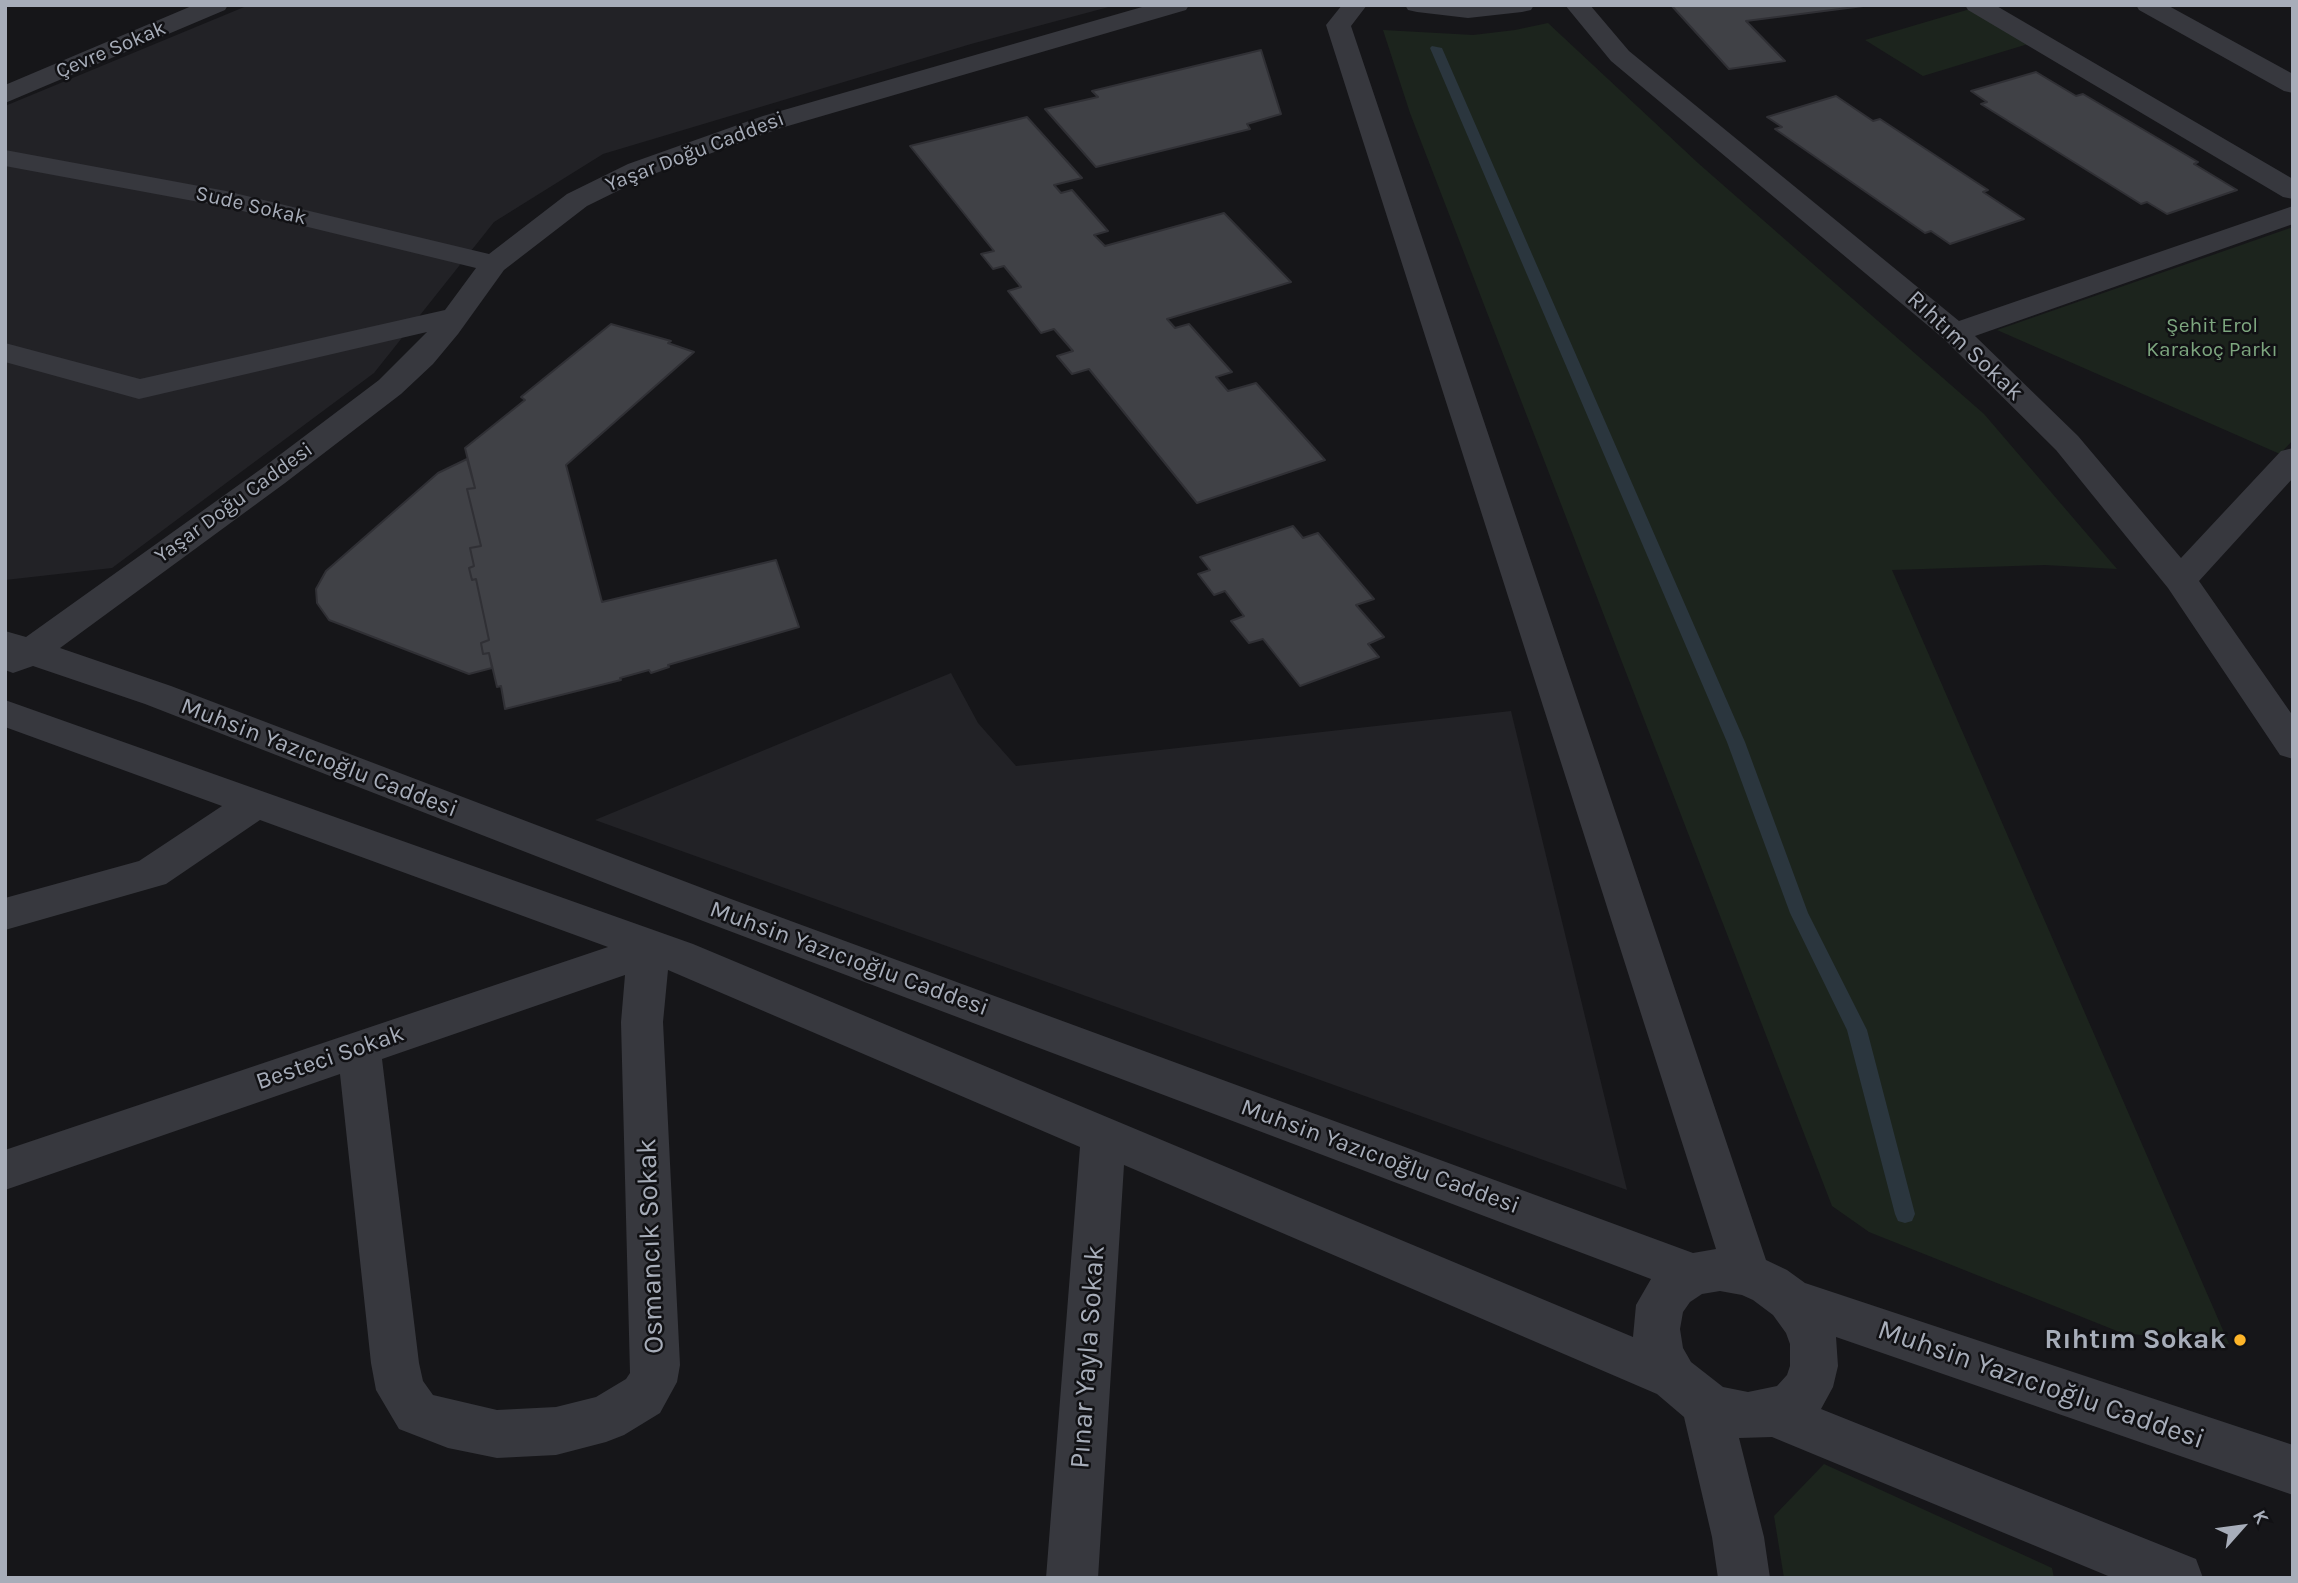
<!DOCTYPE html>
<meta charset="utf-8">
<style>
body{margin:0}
#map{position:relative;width:2298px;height:1583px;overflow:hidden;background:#161619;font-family:Karla,sans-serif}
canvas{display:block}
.frame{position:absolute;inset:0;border:7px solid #a7adb9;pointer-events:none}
.north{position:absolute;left:2207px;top:1492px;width:70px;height:70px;-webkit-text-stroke:5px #111114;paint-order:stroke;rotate:62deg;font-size:19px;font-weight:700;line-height:28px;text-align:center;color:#a7adb9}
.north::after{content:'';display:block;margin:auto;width:24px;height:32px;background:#a7adb9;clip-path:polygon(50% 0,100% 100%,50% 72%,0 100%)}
</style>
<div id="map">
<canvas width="2298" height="1583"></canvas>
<div class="frame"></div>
<div class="north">K</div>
</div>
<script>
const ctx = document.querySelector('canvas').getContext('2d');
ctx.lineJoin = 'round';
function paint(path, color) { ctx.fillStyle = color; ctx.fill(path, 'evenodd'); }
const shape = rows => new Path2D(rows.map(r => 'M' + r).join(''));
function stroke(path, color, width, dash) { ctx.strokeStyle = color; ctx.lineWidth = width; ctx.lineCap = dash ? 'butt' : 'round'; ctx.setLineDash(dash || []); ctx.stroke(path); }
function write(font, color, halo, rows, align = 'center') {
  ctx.font = font + ' Karla,sans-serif'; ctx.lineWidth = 5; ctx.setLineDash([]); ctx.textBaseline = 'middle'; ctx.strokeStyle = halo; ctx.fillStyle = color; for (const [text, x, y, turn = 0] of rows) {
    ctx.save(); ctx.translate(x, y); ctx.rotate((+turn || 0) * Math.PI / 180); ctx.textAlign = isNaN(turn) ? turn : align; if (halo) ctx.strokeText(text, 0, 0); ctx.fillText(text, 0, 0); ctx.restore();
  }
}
paint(shape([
 [249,5,1116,5,971,44,603,154,494,222,374,373,112,568,5,580,5,106],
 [951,673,978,723,1016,766,1511,711,1627,1190,595,820]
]), '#222226');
paint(shape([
 [1970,9,2028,44,1923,76,1865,40],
 [1548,23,1698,163,1984,414,2117,569,2045,565,1892,570,2229,1344,2122,1333,1869,1232,1832,1206,1410,113,1383,30,1473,35,1515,30],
 [2293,227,2293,440,2280,454,1997,330],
 [1824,1464,2052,1568,2054,1578,1784,1578,1774,1516]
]), '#1c241d');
paint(shape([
 [1432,46,1442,48,1745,742,1808,913,1867,1030,1915,1214,1912,1221,1905,1223,1898,1221,1895,1214,1847,1030,1790,913,1727,742,1430,48,1432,46]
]), '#2b363e');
const building = shape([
 [1671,5,1871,5,1746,21,1785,61,1729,69,1671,5],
 [1261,50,1281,114,1247,124,1250,129,1096,167,1045,109,1098,97,1092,91,1261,50],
 [2036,72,2076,96,2083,94,2198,162,2194,164,2237,190,2167,214,2147,202,2141,204,1981,104,1987,102,1971,91,2036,72],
 [1836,96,1873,121,1880,119,1988,190,1983,192,2024,219,1950,244,1931,231,1925,233,1775,129,1782,127,1767,117,1836,96],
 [1027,117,1082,178,1054,185,1061,193,1072,190,1108,231,1094,235,1105,246,1224,213,1291,282,1167,319,1175,328,1189,324,1232,372,1216,377,1228,391,1256,383,1325,460,1197,503,1089,369,1072,374,1057,356,1073,351,1054,329,1041,333,1008,291,1021,287,1004,266,993,269,981,254,994,251,910,146,1027,117],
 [611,324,671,341,668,343,694,352,566,465,602,602,776,560,799,627,668,665,669,667,651,673,649,670,620,678,621,680,505,709,501,686,497,687,489,653,483,654,481,643,489,640,476,579,472,580,469,568,474,566,470,548,481,546,467,489,475,488,465,448,525,400,521,397,611,324],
 [467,459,475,488,467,489,481,546,470,548,474,566,469,568,472,580,476,579,489,640,481,643,483,654,489,653,492,668,469,674,329,620,317,603,316,589,326,571,438,473,467,459],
 [1293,526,1303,538,1318,533,1374,599,1356,605,1384,637,1368,644,1379,657,1300,686,1263,639,1249,643,1231,621,1244,616,1225,591,1214,595,1198,574,1210,570,1200,557,1293,526]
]);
paint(building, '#404146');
stroke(building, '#303035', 2);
paint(shape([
 [194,5,228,5,225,10,5,103,5,85,194,5],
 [1149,5,1189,5,1186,10,781,128,648,176,587,206,504,270,458,334,433,364,401,394,285,483,60,648,171,686,731,899,1693,1253,1716,1249,1326,25,1342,5,1367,5,1351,26,1766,1260,1787,1270,1805,1283,2293,1445,2293,1495,1836,1337,1838,1366,1833,1387,1821,1409,2196,1559,2203,1578,2113,1578,1772,1437,1739,1438,1764,1537,1770,1578,1718,1578,1712,1537,1684,1417,1657,1394,1124,1165,1098,1578,1046,1578,1080,1147,668,970,663,1022,680,1365,677,1382,660,1413,624,1435,606,1442,556,1455,497,1458,448,1448,399,1429,376,1390,371,1363,340,1074,5,1190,5,1150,608,947,260,820,166,884,5,930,5,898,139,861,222,806,5,727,5,700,693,944,1633,1337,1636,1305,1651,1279,703,921,145,704,33,666,13,673,5,670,5,631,26,637,261,469,379,380,427,332,139,399,5,362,5,343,140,379,445,310,476,268,226,207,5,166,5,150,226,191,489,254,567,194,628,164,763,116,1149,5],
 [625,975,621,1022,630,1373,626,1379,596,1397,556,1407,497,1410,433,1395,423,1381,419,1363,382,1059,625,975],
 [1720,1291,1742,1295,1753,1300,1773,1315,1786,1333,1790,1344,1790,1366,1787,1375,1777,1386,1748,1392,1723,1387,1691,1362,1683,1348,1680,1329,1683,1312,1690,1302,1702,1294,1720,1291],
 [1405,5,1534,5,1531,10,1522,12,1468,18,1417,12,1408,10,1405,5],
 [1565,5,1590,5,1629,51,1959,321,2293,206,2293,224,1975,336,2078,436,2181,558,2281,451,2293,448,2293,478,2199,581,2293,716,2293,759,2280,755,2168,588,2056,450,1944,339,1611,61,1565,5],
 [1965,5,1995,5,2293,179,2293,199,2283,197,1968,10,1965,5],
 [2136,5,2167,5,2293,74,2293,93,2284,91,2139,10,2136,5]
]), '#37383e');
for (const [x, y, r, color] of [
 [2240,1340,7,"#feb529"]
]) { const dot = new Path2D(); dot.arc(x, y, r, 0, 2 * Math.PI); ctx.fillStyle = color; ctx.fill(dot); stroke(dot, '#111114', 2.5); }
write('21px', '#a7adb9', '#111114', [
 ["Çevre Sokak",111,50,-23],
 ["Yaşar Doğu Caddesi",695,152,-21],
 ["Sude Sokak",251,206,13],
 ["Yaşar Doğu Caddesi",234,503,-36]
]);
write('21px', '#7da67f', '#111114', [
 ["Şehit Erol",2212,326],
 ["Karakoç Parkı",2212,350]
]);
write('24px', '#a7adb9', '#111114', [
 ["Rıhtım Sokak",1965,346,43],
 ["Muhsin Yazıcıoğlu Caddesi",319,758,21],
 ["Muhsin Yazıcıoğlu Caddesi",849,959,20],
 ["Besteci Sokak",330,1058,-19],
 ["Muhsin Yazıcıoğlu Caddesi",1380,1157,20]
]);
write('28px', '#a7adb9', '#111114', [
 ["Osmancık Sokak",651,1246,-92],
 ["Pınar Yayla Sokak",1088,1357,-86],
 ["Muhsin Yazıcıoğlu Caddesi",2041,1385,19]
]);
write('bold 28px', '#a7adb9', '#111114', [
 ["Rıhtım Sokak",2226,1340]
], 'right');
</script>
